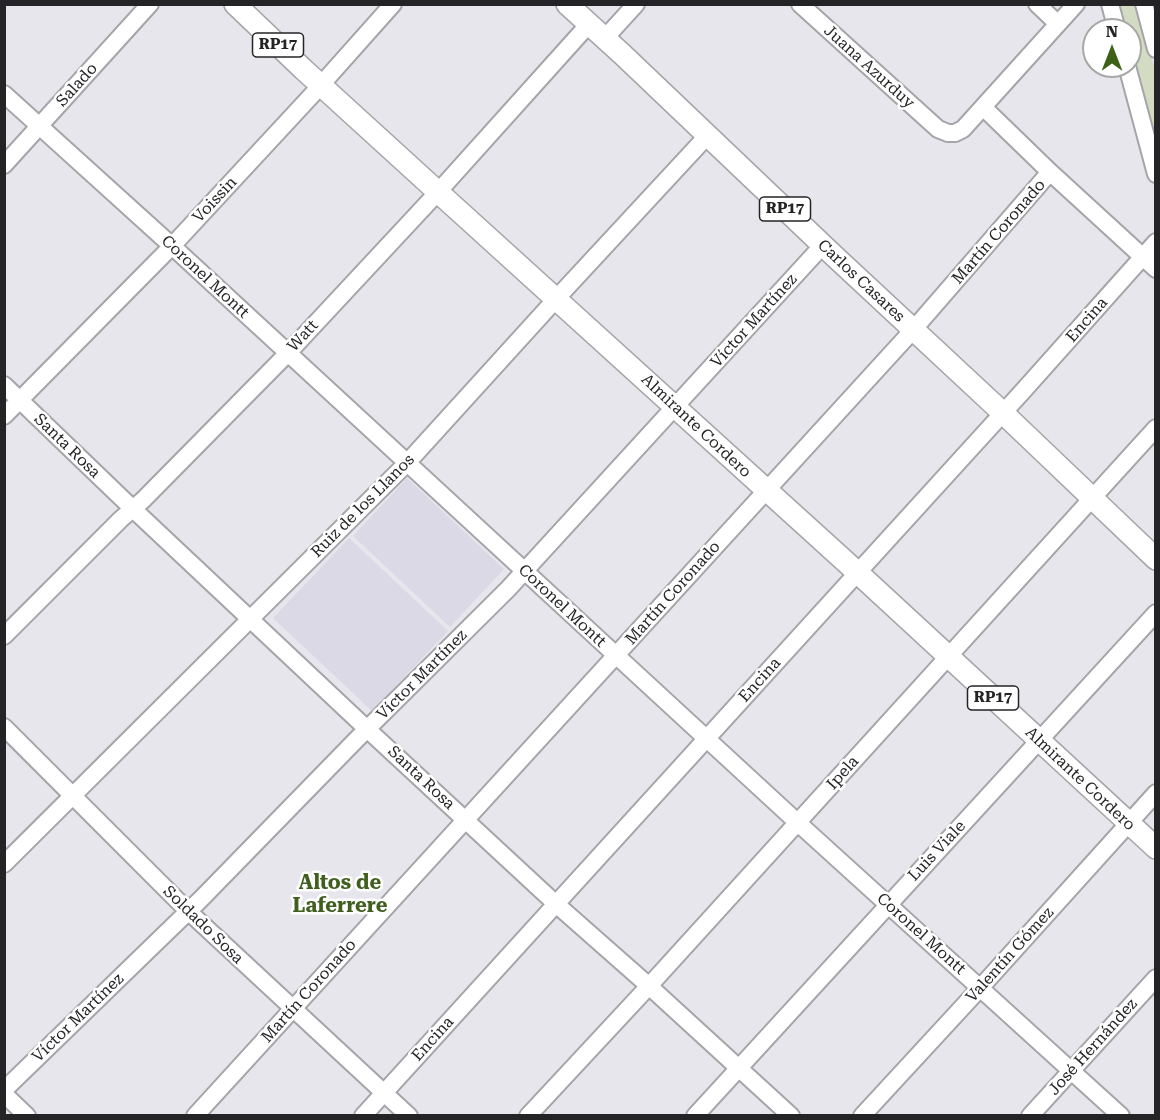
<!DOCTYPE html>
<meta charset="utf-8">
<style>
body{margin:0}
#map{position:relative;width:1160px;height:1120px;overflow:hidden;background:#e7e6ec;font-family:"Roboto Serif",serif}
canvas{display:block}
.frame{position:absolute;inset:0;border:6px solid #242326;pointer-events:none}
.north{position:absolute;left:1082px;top:18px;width:60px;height:60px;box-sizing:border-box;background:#fff;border:2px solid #a7a7a8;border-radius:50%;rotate:0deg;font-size:16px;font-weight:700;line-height:24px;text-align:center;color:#242326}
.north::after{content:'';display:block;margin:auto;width:21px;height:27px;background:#3e6119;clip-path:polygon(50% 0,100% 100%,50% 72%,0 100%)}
</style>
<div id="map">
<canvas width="1160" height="1120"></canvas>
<div class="frame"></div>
<div class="north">N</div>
</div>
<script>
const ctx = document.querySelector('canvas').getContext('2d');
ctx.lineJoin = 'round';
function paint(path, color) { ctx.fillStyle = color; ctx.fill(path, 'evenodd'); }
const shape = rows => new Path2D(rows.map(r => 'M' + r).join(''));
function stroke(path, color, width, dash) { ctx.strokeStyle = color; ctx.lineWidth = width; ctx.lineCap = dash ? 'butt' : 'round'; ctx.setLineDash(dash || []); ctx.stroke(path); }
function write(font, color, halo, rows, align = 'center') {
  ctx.font = font + ' "Roboto Serif",serif'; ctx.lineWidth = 5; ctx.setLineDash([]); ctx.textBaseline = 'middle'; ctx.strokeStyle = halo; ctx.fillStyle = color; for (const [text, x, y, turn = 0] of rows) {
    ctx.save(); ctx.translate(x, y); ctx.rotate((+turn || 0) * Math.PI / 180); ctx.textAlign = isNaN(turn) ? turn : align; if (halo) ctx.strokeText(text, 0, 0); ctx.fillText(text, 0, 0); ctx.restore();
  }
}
paint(shape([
 [407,478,504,569,450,627,353,536],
 [349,538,448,631,372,711,273,618]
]), '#dbd9e6');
paint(shape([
 [1111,5,1138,5,1155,70,1155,158,1130,66,1130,30,1118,30]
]), '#d3dcc2');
const minor = shape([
 [800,4,938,129,948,133,955,133,963,129,1076,4],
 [1037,4,1058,24],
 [1110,4,1117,30],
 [1144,4,1156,49],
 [605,38,636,4],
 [1127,66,1156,174],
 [4,94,172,246,797,822,1121,1116],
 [983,107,1050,172,1156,269],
 [4,165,150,4],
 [4,385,132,508,367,729,556,904,649,986,791,1116],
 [4,416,172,246,312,95,393,4],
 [4,636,121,519,143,500,288,353,438,192,589,24],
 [4,727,188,911,409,1116],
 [4,864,407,463,556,299,708,135],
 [4,1090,201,899,357,739,508,589,823,245],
 [4,1094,27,1116],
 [195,1116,913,330,1050,172],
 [363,1116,1023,391,1156,242],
 [528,1116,649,986,1156,428],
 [695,1116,1156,613],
 [862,1116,981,987,1156,793],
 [1030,1116,1156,978]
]);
const major = shape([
 [235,4,303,69,438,192,858,573,1156,848],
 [567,4,622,54,831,253,1003,413,1156,559]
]);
stroke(minor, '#a5a4aa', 20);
stroke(major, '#a5a4aa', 24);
stroke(minor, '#fff', 16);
stroke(major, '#fff', 21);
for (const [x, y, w] of [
 [278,45,51],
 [785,209,51],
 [993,698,51]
]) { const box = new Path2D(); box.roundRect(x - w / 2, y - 12, w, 24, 4.5); ctx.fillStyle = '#fff'; ctx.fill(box); stroke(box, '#242326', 1.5); }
write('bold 15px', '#242326', null, [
 ["RP17",278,45],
 ["RP17",785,209],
 ["RP17",993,698]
]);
write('16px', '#242326', '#fff', [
 ["Juana Azurduy",869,67,42],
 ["Salado",77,85,-48],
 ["Voissin",215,200,-47],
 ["Martín Coronado",999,232,-49],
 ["Coronel Montt",205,277,43],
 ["Carlos Casares",861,281,43],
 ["Encina",1087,320,-49],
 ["Víctor Martínez",754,321,-48],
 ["Watt",303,336,-47],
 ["Almirante Cordero",696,426,43],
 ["Santa Rosa",67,446,44],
 ["Ruiz de los Llanos",363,506,-45],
 ["Martín Coronado",673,593,-48],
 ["Coronel Montt",562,606,43],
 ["Víctor Martínez",422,675,-45],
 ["Encina",760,680,-48],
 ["Ipela",843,773,-48],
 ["Santa Rosa",421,778,43],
 ["Almirante Cordero",1080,779,43],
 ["Luis Viale",937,851,-47],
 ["Soldado Sosa",203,925,44],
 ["Coronel Montt",921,934,42],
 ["Valentín Gómez",1010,955,-48],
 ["Martín Coronado",309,991,-48],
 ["Víctor Martínez",78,1018,-44],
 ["Encina",433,1039,-48],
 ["José Hernández",1093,1047,-48]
]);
write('bold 20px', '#3f5f1e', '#fff', [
 ["Altos de",340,883],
 ["Laferrere",340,906]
]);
</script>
